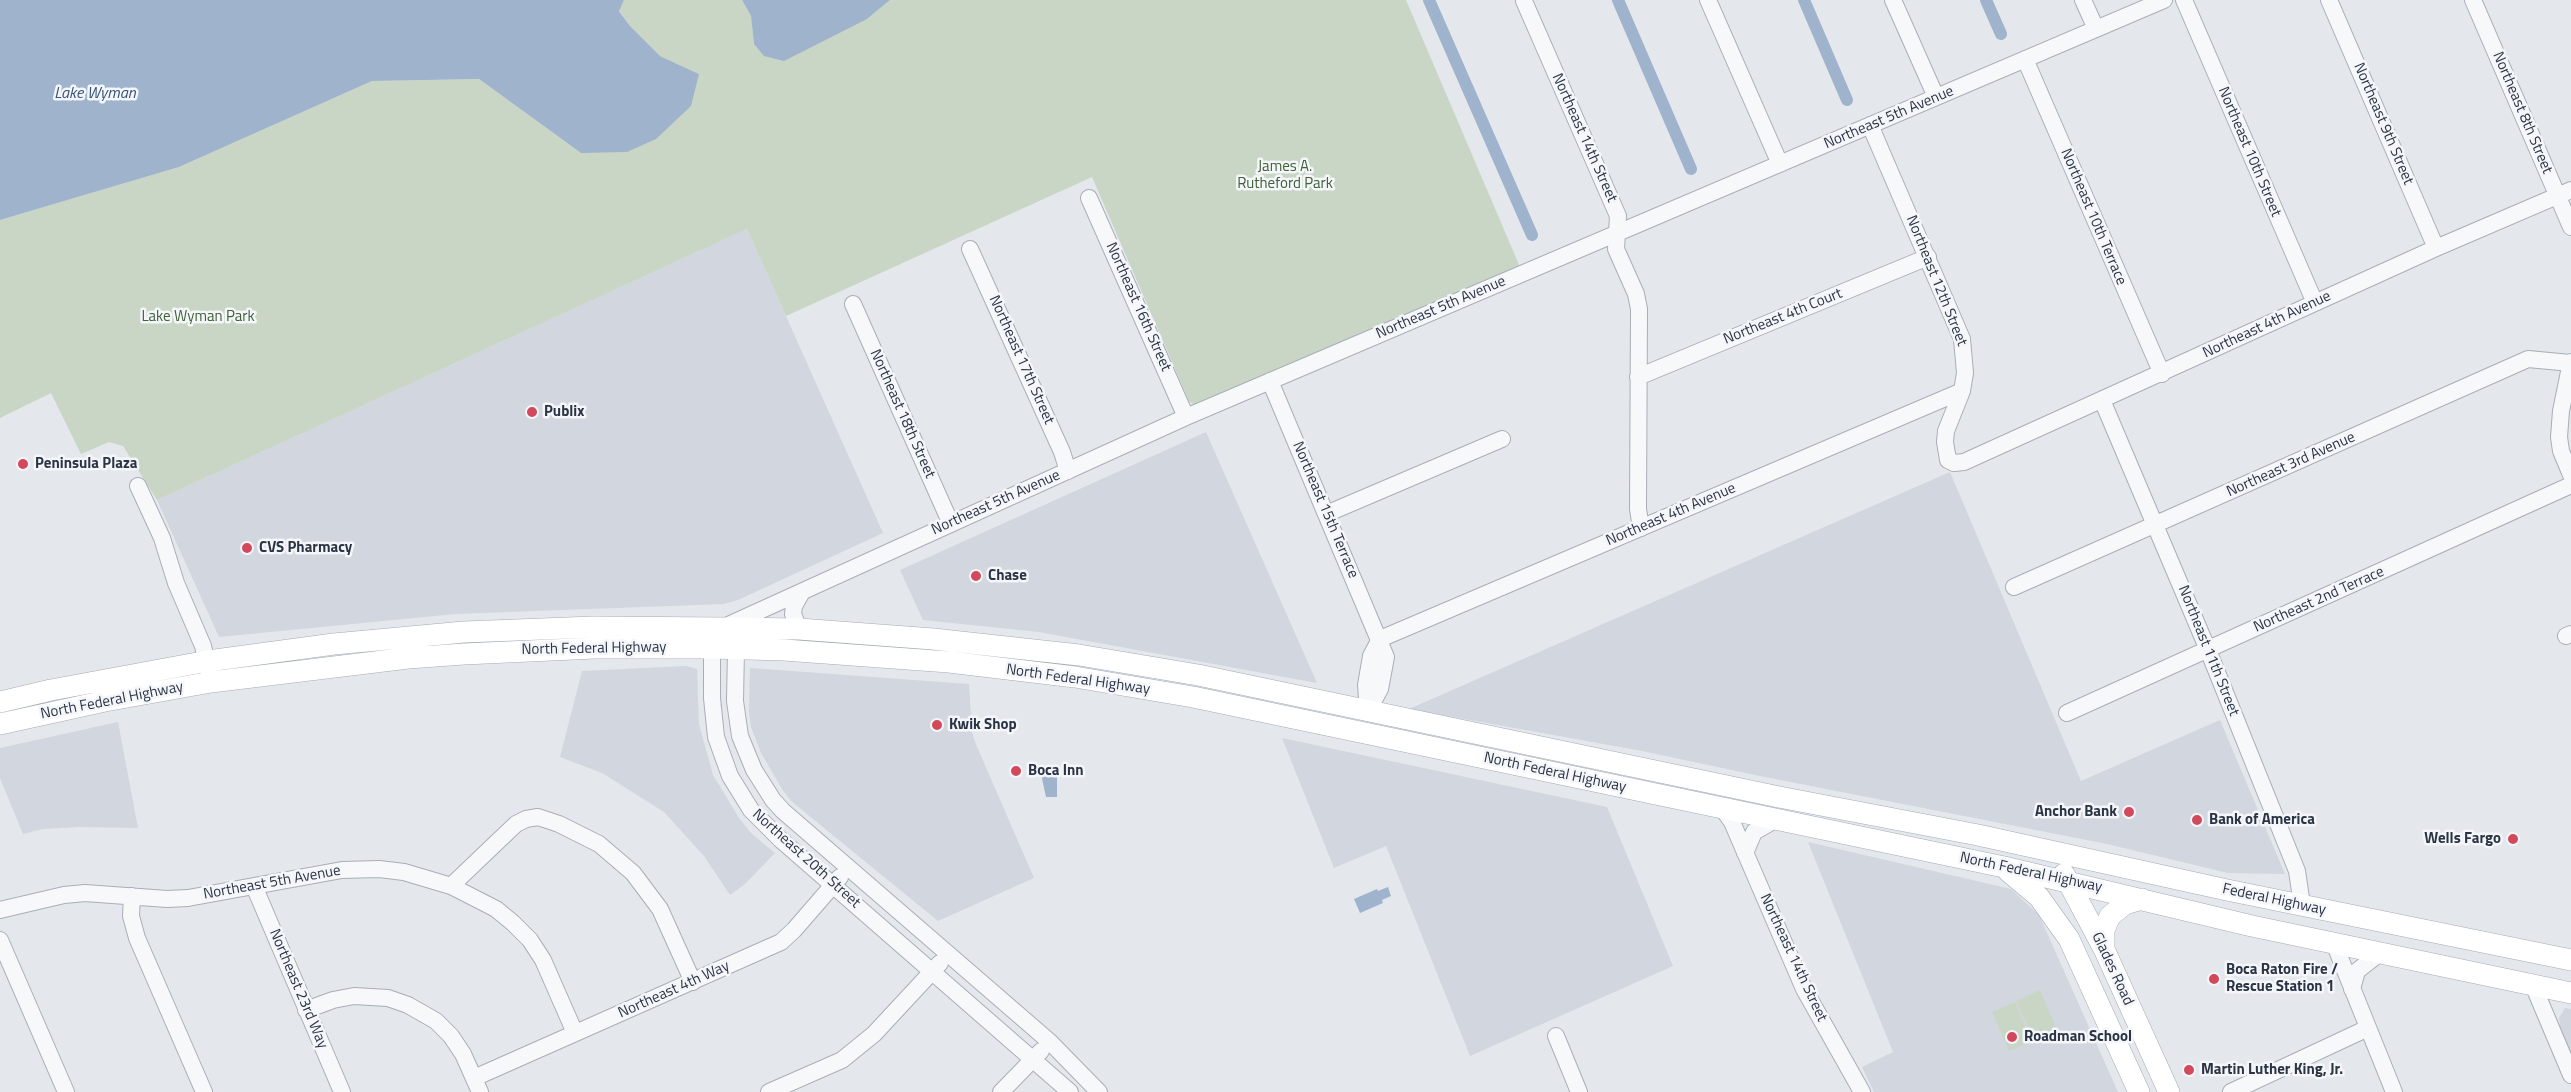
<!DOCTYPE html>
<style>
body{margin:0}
canvas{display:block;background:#e4e7ec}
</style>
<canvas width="2571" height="1092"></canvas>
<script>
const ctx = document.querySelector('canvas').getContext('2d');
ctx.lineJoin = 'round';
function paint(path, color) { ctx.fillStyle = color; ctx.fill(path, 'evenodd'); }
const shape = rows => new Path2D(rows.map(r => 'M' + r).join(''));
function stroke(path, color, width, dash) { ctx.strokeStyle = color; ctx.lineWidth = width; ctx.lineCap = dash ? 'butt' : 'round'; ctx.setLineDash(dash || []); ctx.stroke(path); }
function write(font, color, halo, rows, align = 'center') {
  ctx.font = font + ' "Titillium Web",sans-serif'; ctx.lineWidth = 5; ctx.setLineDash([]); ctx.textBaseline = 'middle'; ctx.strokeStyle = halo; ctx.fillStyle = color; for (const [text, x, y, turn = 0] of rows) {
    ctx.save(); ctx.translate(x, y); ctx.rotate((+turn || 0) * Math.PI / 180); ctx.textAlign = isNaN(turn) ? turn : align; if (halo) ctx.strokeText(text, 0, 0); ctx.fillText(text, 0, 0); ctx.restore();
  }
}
paint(shape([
 [747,229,883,533,738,600,724,604,455,614,219,637,157,500],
 [1206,432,1317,683,1039,632,923,620,900,570],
 [1950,472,2081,781,2220,720,2285,874,2228,873,2107,844,1760,776,1642,751,1409,709],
 [686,666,697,669,699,724,713,775,739,818,751,833,775,853,745,884,730,895,704,856,664,812,602,773,560,757,582,671],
 [750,668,969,684,972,732,975,742,1034,878,938,921,791,801,782,789,761,753,751,727,749,712],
 [118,722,138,828,80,827,43,829,23,834,0,778,0,748],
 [1282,738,1607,807,1673,966,1470,1056,1386,846,1334,868],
 [1808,842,2011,889,2039,915,2118,1092,1874,1092,1862,1067,1893,1052],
 [2565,1008,2571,1009,2571,1056,2561,1033,2559,1018]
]), '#d2d6de');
paint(shape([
 [624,0,742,0,751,16,754,44,867,19,890,0,1406,0,1520,267,1194,405,1189,401,1092,177,786,316,747,229,157,500,123,446,109,442,81,454,51,393,0,418,0,220,179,167,372,81,479,79,581,153,699,74,660,56,630,26,619,10],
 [2040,990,2057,1030,2034,1040,2016,1001],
 [2015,1002,2032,1041,2009,1051,1992,1012]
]), '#c9d6c5');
paint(shape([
 [0,0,624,0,619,11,630,26,660,56,699,74,691,106,656,139,627,152,581,153,479,79,372,81,179,167,0,220],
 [742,0,890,0,867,19,784,61,764,56,754,44,751,16],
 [1057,771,1057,797,1046,797,1041,774],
 [1388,887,1391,896,1382,900,1383,903,1360,913,1354,899,1377,889,1378,891]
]), '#9fb4cc');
stroke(shape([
 [1429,0,1532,235],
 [1618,0,1691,169],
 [1804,0,1847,100],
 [1986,0,2001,34]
]), '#9fb4cc', 12);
const minor = shape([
 [1708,0,1780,164],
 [1893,0,1936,97],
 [2083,0,2096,29],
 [2184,0,2315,303],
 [2329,0,2436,248],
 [2473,0,2571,227],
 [1524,1,1618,216,1616,249,1636,294,1639,309,1638,509,1641,528],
 [2025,59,2162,374],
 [1870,125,1962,339,1965,373,1962,391,1946,431,1945,442,1948,460,1954,463,1964,462,2436,248,2571,190],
 [1089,198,1186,417],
 [970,249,1062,452,1068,471],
 [853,304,951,524],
 [2571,362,2561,411,2559,437,2561,451,2571,475],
 [1638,377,1928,257],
 [1270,381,1386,657,1380,689,1368,711],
 [2102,400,2208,650,2297,871,2302,905],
 [138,486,162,538,176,583,203,646,209,672],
 [1326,514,1502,439],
 [2014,587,2528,359,2571,363],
 [724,627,1186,417,2164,0],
 [799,629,793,614,794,606,802,592],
 [2566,636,2571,634],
 [717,638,712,648,712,698,716,737,730,776,751,810,781,840,1070,1092],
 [1380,639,1962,391],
 [731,640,736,649,735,701,740,736,754,770,773,800,783,811,1050,1042,1099,1092],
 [1368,711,1366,685,1371,656,1380,639],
 [2067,713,2571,485],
 [1722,808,1732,822,1804,989,1862,1092],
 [1745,853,1754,832,1775,820],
 [254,886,342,1092],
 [451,886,516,824,526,819,538,817,559,824,599,844,633,873,660,909,693,982],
 [132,896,131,916,137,938,204,1092],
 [0,910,64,895,85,893,167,899,188,898,342,870,379,869,404,872,451,886,496,909,513,923,530,940,543,960,575,1033],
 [0,940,66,1092],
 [2334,943,2394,1092],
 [2533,985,2571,1075],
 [2352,989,2357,971,2380,953],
 [306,1010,333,1000,354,996,388,998,408,1005,436,1021,451,1036,463,1054,480,1092],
 [1556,1036,1579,1092],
 [474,1078,781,942,794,930,840,877],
 [769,1092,842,1060,874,1034,940,963],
 [1001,1092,1041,1051],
 [2231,1092,2368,1028]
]);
const major = shape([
 [0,702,51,690,208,661,334,644,464,632,594,627,724,628,799,629,933,639,1079,655,1198,675,1779,797,1978,835,2227,890,2571,960],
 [0,724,105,701,211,682,408,658,464,654,595,648,712,648,784,650,949,662,1075,677,1193,697,2004,867,2252,926,2571,993],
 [2008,871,2039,897,2069,939,2139,1092],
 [2064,874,2104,949,2169,1092],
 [2104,949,2104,930,2110,916,2125,904,2142,899]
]);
stroke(minor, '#a9aeb7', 18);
stroke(major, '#a3abb8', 22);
stroke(minor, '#f7f8fa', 16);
stroke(major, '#fff', 21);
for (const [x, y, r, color] of [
 [532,412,6,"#d1495b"],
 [23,464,6,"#d1495b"],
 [247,548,6,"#d1495b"],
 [976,576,6,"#d1495b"],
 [937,725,6,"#d1495b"],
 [1016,771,6,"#d1495b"],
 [2129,812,6,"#d1495b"],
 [2197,820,6,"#d1495b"],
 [2513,839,6,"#d1495b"],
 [2214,979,6,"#d1495b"],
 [2012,1037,6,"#d1495b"],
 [2189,1070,6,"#d1495b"]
]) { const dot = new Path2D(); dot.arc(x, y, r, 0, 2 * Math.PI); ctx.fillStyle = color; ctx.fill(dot); stroke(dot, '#f4f6f9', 2); }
write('15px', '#2b3445', '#f4f6f9', [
 ["Northeast 8th Street",2522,113,67],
 ["Northeast 5th Avenue",1889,118,-23],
 ["Northeast 9th Street",2383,124,67],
 ["Northeast 14th Street",1584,138,66],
 ["Northeast 10th Street",2249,152,67],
 ["Northeast 10th Terrace",2093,217,67],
 ["Northeast 12th Street",1936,281,68],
 ["Northeast 16th Street",1138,307,66],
 ["Northeast 5th Avenue",1441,308,-23],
 ["Northeast 4th Court",1783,317,-22],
 ["Northeast 4th Avenue",2267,325,-25],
 ["Northeast 17th Street",1021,360,66],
 ["Northeast 18th Street",902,414,66],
 ["Northeast 3rd Avenue",2291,465,-24],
 ["Northeast 5th Avenue",996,503,-24],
 ["Northeast 15th Terrace",1325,510,67],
 ["Northeast 4th Avenue",1671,515,-23],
 ["Northeast 2nd Terrace",2319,600,-24],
 ["North Federal Highway",594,649,-1],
 ["Northeast 11th Street",2208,651,68],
 ["North Federal Highway",1078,680,8],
 ["North Federal Highway",112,701,-11],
 ["North Federal Highway",1555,773,12],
 ["Northeast 20th Street",806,859,42],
 ["North Federal Highway",2031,873,12],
 ["Northeast 5th Avenue",272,883,-10],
 ["Federal Highway",2274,900,12],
 ["Northeast 14th Street",1793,958,65],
 ["Glades Road",2112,969,65],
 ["Northeast 23rd Way",298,989,67],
 ["Northeast 4th Way",674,990,-24]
]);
write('15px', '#3f6138', '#f4f6f9', [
 ["James A.",1285,167],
 ["Rutheford Park",1285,184],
 ["Lake Wyman Park",198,317]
]);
write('bold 15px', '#2b3445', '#f4f6f9', [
 ["Publix",544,412],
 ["Peninsula Plaza",35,464],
 ["CVS Pharmacy",259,548],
 ["Chase",988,576],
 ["Kwik Shop",949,725],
 ["Boca Inn",1028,771],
 ["Anchor Bank",2117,812,"right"],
 ["Bank of America",2209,820],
 ["Wells Fargo",2501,839,"right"],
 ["Boca Raton Fire /",2226,970],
 ["Rescue Station 1",2226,987],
 ["Roadman School",2024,1037],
 ["Martin Luther King, Jr.",2201,1070]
], 'left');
write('italic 16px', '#34527a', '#f4f6f9', [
 ["Lake Wyman",95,94]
]);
</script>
